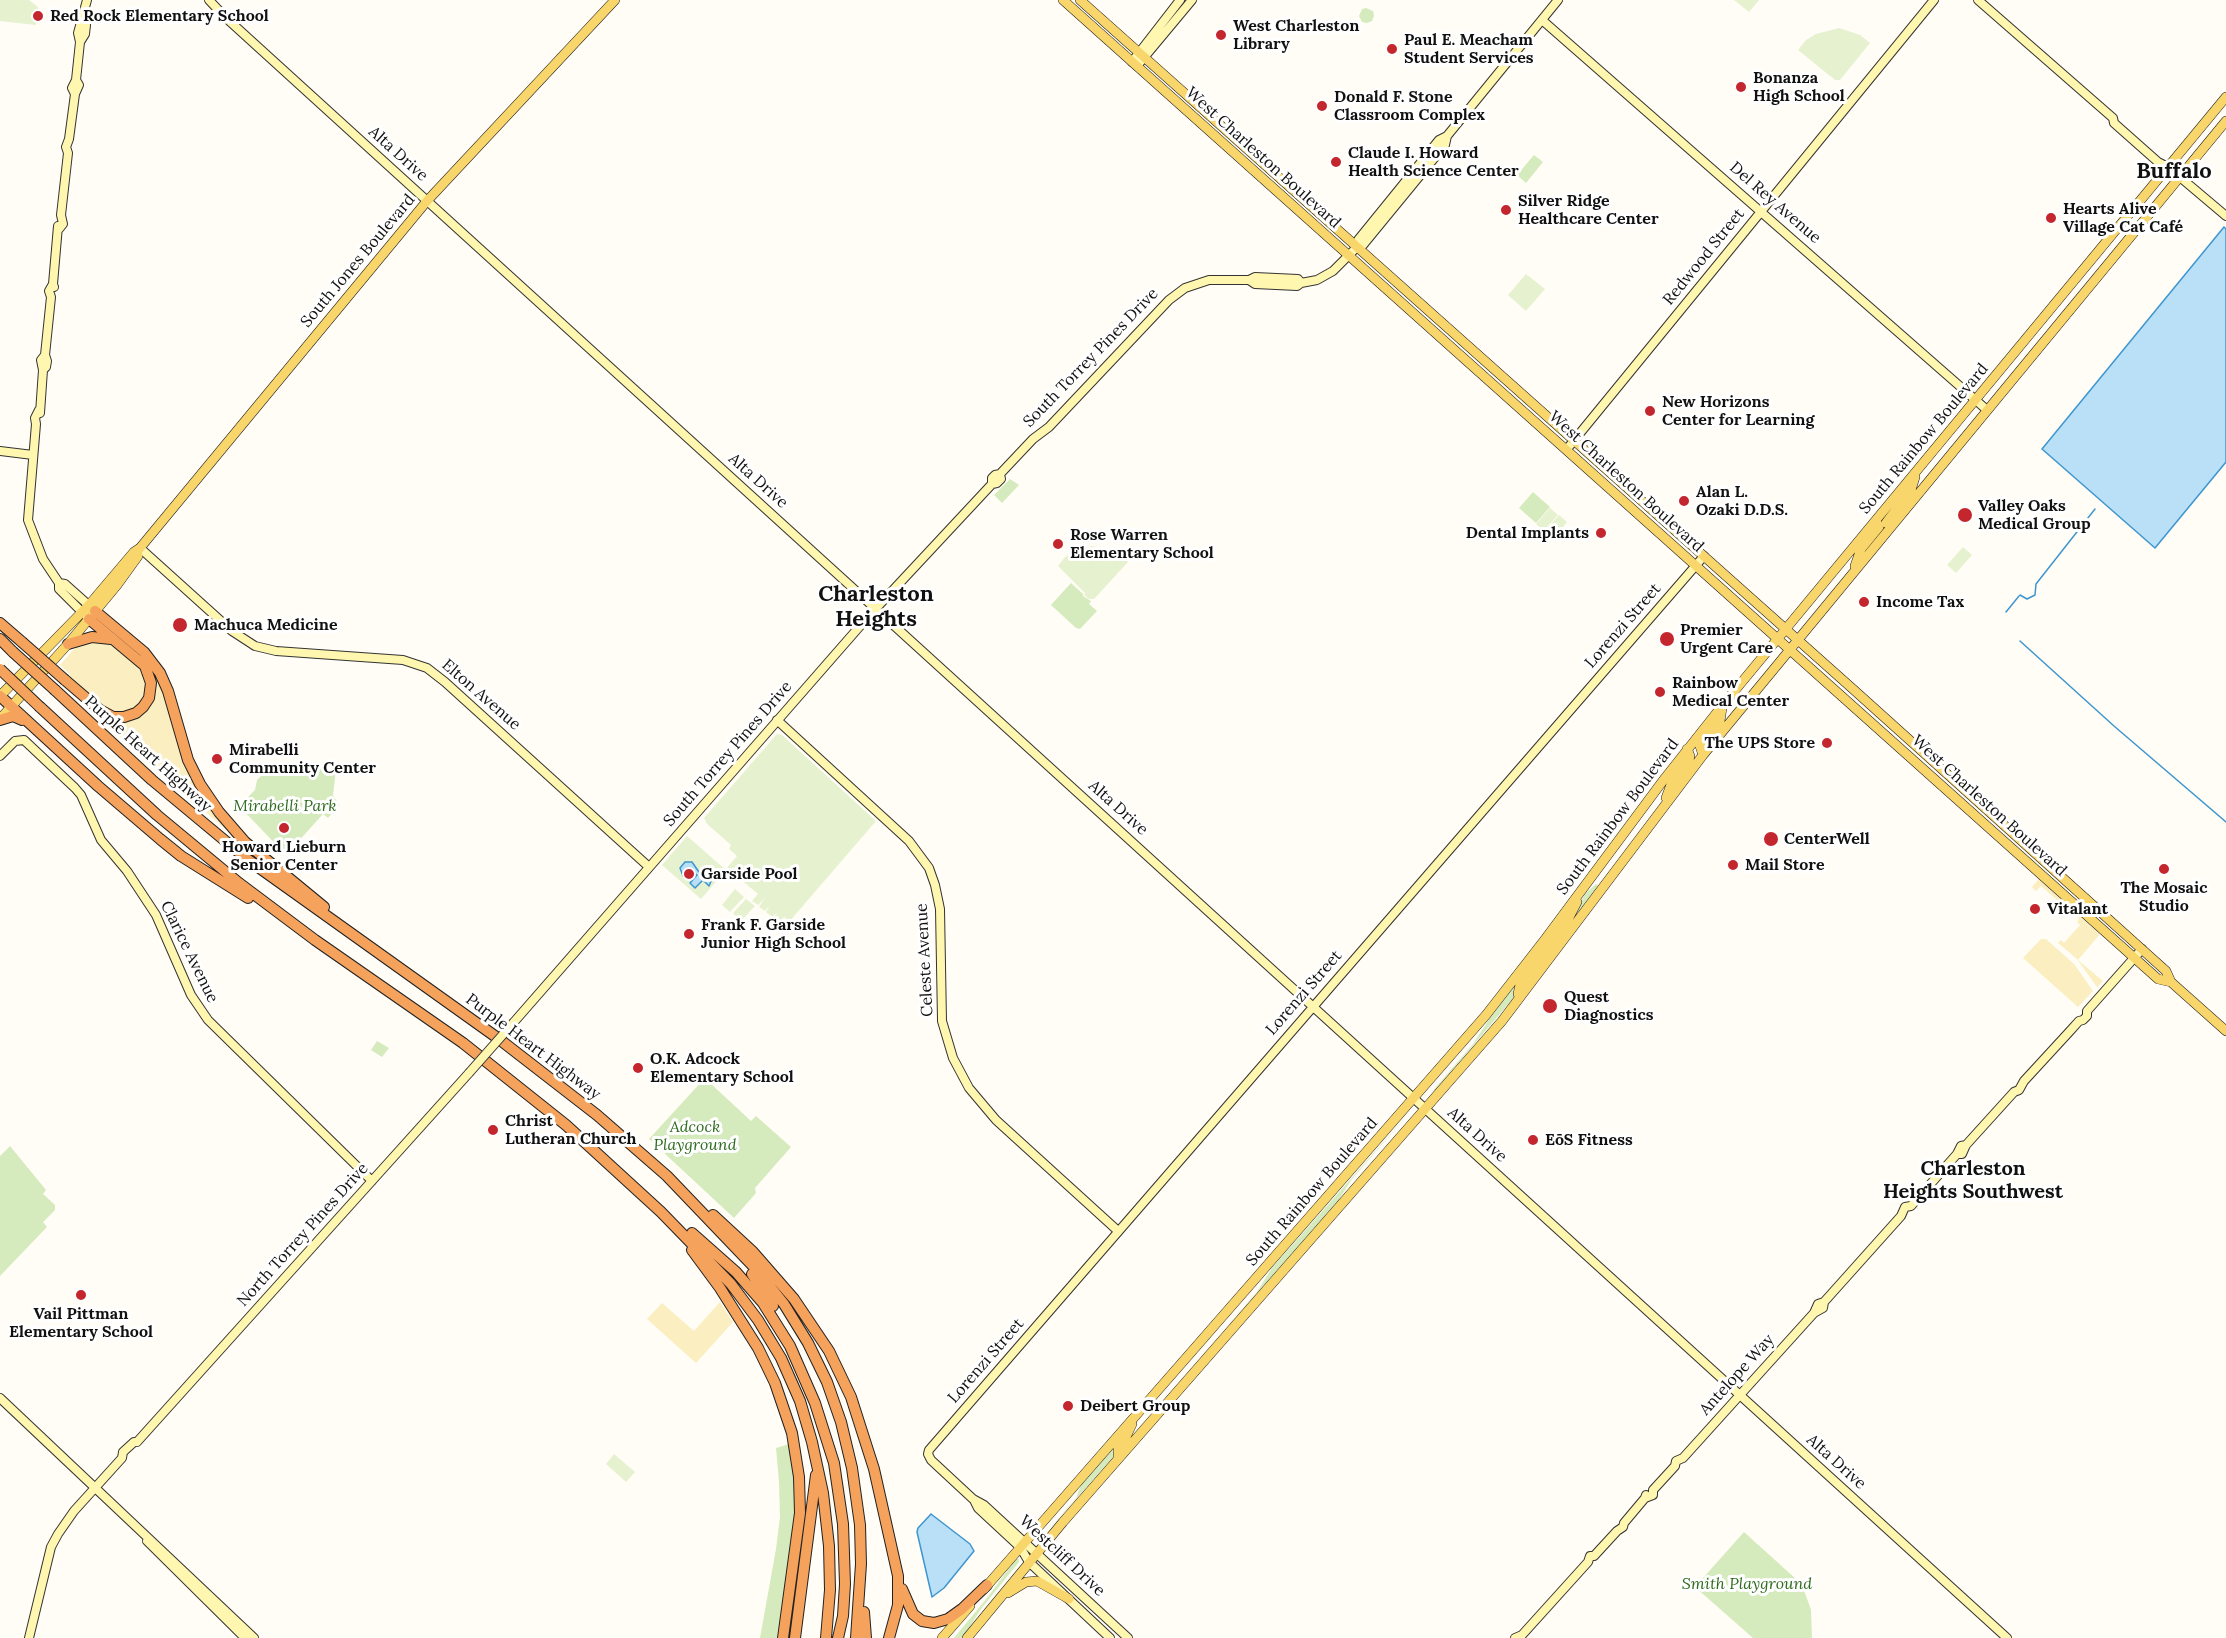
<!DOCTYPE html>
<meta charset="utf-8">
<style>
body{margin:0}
canvas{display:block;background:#fffdf5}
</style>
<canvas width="2226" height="1638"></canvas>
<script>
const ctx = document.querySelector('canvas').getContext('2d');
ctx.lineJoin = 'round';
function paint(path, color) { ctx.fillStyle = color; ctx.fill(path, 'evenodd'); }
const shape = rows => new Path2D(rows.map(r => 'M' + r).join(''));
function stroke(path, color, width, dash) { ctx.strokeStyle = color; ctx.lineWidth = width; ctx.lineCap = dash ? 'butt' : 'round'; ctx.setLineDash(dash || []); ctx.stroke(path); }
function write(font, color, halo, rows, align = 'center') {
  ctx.font = font + ' Lora,serif'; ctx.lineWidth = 6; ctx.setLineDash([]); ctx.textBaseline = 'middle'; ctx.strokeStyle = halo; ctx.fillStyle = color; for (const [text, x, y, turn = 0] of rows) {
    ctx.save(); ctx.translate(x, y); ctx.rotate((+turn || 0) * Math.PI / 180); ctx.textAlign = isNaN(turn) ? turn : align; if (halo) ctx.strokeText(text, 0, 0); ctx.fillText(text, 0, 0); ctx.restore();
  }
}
paint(shape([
 [1366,8,1373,11,1374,16,1372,21,1367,23,1362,22,1359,16,1362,9],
 [1534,155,1543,162,1526,183,1517,175],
 [1010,479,1019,485,1002,503,994,495],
 [1533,492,1550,507,1536,523,1519,508],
 [1071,583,1083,594,1083,596,1091,601,1089,604,1097,611,1080,629,1076,628,1051,605],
 [287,767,336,770,333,795,339,805,328,818,323,814,286,855,239,806,255,790,257,780,262,775,271,774],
 [1596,884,1598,886,1524,984,1575,915,1585,894],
 [1524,974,1516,995,1435,1090,1431,1093,1473,1044,1490,1018],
 [377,1041,389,1048,382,1057,371,1050],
 [703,1080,709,1082,751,1121,756,1116,791,1147,755,1188,756,1193,734,1218,649,1139],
 [1410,1112,1352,1179,1338,1201,1211,1345,1257,1292,1272,1268],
 [10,1146,46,1190,43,1194,55,1205,55,1210,43,1222,47,1227,0,1276,0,1156],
 [1123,1437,1114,1456,1039,1540,1076,1498,1081,1485],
 [789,1444,794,1474,795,1508,793,1536,777,1638,760,1638,776,1549,780,1517,779,1482,776,1448],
 [1744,1532,1796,1579,1805,1593,1811,1610,1812,1638,1753,1638,1695,1587],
 [1016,1559,1019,1559,1019,1562,981,1609,965,1634,962,1638,954,1638,987,1598]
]), '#d5ebbd');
paint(shape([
 [91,641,110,642,139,666,146,678,146,693,141,702,133,709,118,713,108,710,69,676,70,674,60,665,77,646],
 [152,669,163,690,170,713,231,834,119,736,126,725,123,725,117,734,113,731,116,726,107,720,126,721,155,683],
 [2039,879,2062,900,2064,903,2061,907,2054,904,2056,899,2041,886,2036,891,2032,887],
 [2071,909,2100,934,2078,960,2103,981,2097,987,2077,959,2058,943,2061,940,2064,943,2080,925,2077,922,2079,919,2071,911,2067,913],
 [2041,939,2046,939,2074,964,2093,991,2078,1007,2023,958],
 [720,1302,733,1322,696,1363,647,1319,662,1303,694,1331]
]), '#fbeec1');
paint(shape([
 [0,0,29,0,38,7,36,25,0,21],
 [1734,0,1759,0,1749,12],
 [1839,28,1860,35,1870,43,1840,80,1835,80,1798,50,1806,40,1816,34],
 [1526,274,1545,289,1526,311,1508,295],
 [1550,508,1558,515,1544,531,1536,524],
 [1559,515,1567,522,1553,539,1545,531],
 [1092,546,1113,550,1128,562,1094,599,1089,599,1084,595,1085,593,1058,566,1065,557,1074,551],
 [1963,547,1972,555,1956,573,1947,565],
 [777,734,782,735,876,821,789,922,784,917,778,923,773,918,778,912,772,917,766,912,770,905,765,911,759,907,764,899,758,905,752,901,758,894,727,868,737,856,729,849,731,845,707,824,704,818],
 [687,836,726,870,701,899,662,865],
 [735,889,744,897,730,912,722,905],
 [746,899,755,906,741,921,733,913],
 [614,1454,635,1472,626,1482,606,1464]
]), '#e6f2cf');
const water = shape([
 [2224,227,2226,229,2226,462,2155,548,2042,449,2224,227],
 [685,862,692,862,699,872,701,871,706,875,705,878,712,879,709,886,703,880,695,888,690,883,697,875,695,874,688,878,683,876,680,868,685,862],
 [931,1514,970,1544,974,1551,944,1588,932,1597,917,1532,918,1528,931,1514]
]);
paint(water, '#b9e0f7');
stroke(water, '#3f96cf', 1.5);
stroke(shape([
 [2020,595,2027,599,2035,595,2036,584,2095,509],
 [2006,612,2019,596],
 [2020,641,2114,726,2226,822]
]), '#3f96cf', 1.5);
const secondary = shape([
 [209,0,225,17,2007,1638],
 [1978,0,2113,118,2114,123,2158,162,2168,167,2226,216],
 [1542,20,1987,410],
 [80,42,85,34,86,25,83,20],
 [1132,62,1180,0],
 [1137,66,1192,0],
 [75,94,79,85,76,80,80,42,78,33,87,0],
 [59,229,63,224,61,215,68,153,66,147,69,139,75,94,72,88,76,80],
 [1357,247,1358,240,1414,171,1439,140,1447,136,1558,0],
 [1249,280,1255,284,1297,286,1301,283,1317,280,1333,271,1357,247,1363,245,1445,145,1447,136],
 [54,287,53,284,58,226],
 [43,370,46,367,47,361,45,355,51,297,49,291,53,284],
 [39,410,35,418,36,424,28,520,43,559,59,583,59,589,85,615],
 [40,413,43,370,41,360,45,355],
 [1567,449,1934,0],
 [0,451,33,455],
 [992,484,992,478,995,475,1000,474,1033,439,1049,427,1169,300,1185,288,1209,280,1249,280,1255,277,1298,279,1301,283],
 [140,548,232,631,255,646,276,651,403,660,427,668,445,682,649,867],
 [59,583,65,584,93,609],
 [777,720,909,841,929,868,935,885,940,909,942,1021,953,1058,969,1088,996,1120,1118,1231],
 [0,756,15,741,24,740,75,788,81,795,101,840,127,871,156,915,191,995,208,1020,372,1181],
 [514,1022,867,618,992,484,997,483,1001,479,1000,474],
 [1957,1154,1962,1154,1966,1145,2014,1092,2019,1090,2024,1081,2070,1031,2079,1021,2083,1020,2087,1016,2087,1011,2142,949],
 [1814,1313,1823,1308,1824,1302,1901,1216,1905,1207,1911,1206,1957,1154,1961,1146,1966,1145],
 [0,1398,254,1638],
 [137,1442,469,1073],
 [1645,1498,1653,1495,1653,1490,1675,1466,1676,1461,1683,1458,1814,1313,1818,1304,1824,1302],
 [974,1500,978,1508,1020,1547,1029,1562,1110,1638],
 [147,1541,245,1638],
 [29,1638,51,1547,58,1534,74,1511,122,1458,123,1452,134,1442,137,1442],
 [1128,1638,984,1505,973,1499,931,1460,928,1454,929,1450,1704,556],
 [1515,1638,1522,1635,1588,1562,1590,1556,1594,1556,1617,1531,1623,1527,1624,1523,1645,1498,1646,1495]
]);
const primary = shape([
 [1063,0,2158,979,2171,982],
 [1080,0,1854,690,2166,971,2171,982,2226,1031],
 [1886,523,1911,490,1915,477],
 [1855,566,1861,549,1879,527,1876,521],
 [0,696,89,605,134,552,140,548,427,201,615,0],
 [0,719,68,644,117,585,138,556,137,551],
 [1703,755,1700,746,1720,721,1722,708],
 [1666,798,1672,782,1689,760,1690,756,1687,749],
 [1520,997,1518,994,1520,985,1564,927,1577,902],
 [1118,1459,1118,1447,1125,1439,1132,1424],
 [984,1589,1486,1015,1546,938,1665,778,1722,706,2226,97],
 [1008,1593,1026,1582,1037,1581,1069,1599],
 [942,1638,970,1606],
 [967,1638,1063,1522,1502,1021,1703,755,2226,121]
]);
const highway = shape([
 [95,611,144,652,160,673,168,691,188,760,200,784,219,812,245,842,324,907],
 [0,623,22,642],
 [0,639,13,652],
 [68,644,92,637,111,639],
 [65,680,100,710,113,717,124,717,136,713,143,707,149,698,151,683,145,666,89,619],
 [55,690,152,780,247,859,499,1039,597,1115,667,1176,756,1269,784,1304,808,1343,827,1382,841,1422,852,1468,860,1525,861,1564,856,1638],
 [0,696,98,786,160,839,181,856,248,898],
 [40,707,157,815,239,883,315,940,463,1043,566,1125,661,1212,731,1284,758,1320,781,1358,800,1401,812,1442,823,1493,829,1546,830,1590,826,1638],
 [0,720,13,716,22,720],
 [713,1215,753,1252,794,1299,829,1351,851,1397,874,1469,898,1576,898,1605,889,1638],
 [692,1233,736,1272,763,1303,790,1346,815,1403,834,1463,843,1524,845,1584,843,1616,838,1638],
 [692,1250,720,1288,758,1348,775,1383,792,1433,799,1477,800,1513,783,1638],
 [752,1274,773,1306],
 [902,1589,913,1614,922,1621,934,1623,948,1619,962,1609,987,1585],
 [864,1612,866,1638],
 [795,1638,816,1475]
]);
stroke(secondary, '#333', 10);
stroke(primary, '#222', 10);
stroke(highway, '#222', 12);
stroke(secondary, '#fff6b0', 8);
stroke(primary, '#f9d66b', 9);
stroke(highway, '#f5a25d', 10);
const secondaryBridge = shape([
 [469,1073,514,1022]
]);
const highwayBridge = shape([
 [22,642,65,680],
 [13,652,55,690],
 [0,669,40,707]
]);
stroke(secondaryBridge, '#333', 10, []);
stroke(highwayBridge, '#222', 12, []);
stroke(secondaryBridge, '#fff6b0', 8);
stroke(highwayBridge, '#f5a25d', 10);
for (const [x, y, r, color] of [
 [38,16,6,"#c4262e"],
 [1221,35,6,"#c4262e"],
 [1392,49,6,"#c4262e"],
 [1741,87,6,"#c4262e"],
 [1322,106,6,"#c4262e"],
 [1336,162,6,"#c4262e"],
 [1506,210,6,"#c4262e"],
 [2051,218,6,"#c4262e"],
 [1650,411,6,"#c4262e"],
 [1684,501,6,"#c4262e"],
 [1965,515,8,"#c4262e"],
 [1601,533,6,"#c4262e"],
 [1058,544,6,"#c4262e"],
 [1864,602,6,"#c4262e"],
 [180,625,8,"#c4262e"],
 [1667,639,8,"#c4262e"],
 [1660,692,6,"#c4262e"],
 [1827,743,6,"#c4262e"],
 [217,759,6,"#c4262e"],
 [284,828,6,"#c4262e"],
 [1771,839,8,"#c4262e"],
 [1733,865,6,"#c4262e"],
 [2164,869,6,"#c4262e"],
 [689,874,6,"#c4262e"],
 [2035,909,6,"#c4262e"],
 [689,934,6,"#c4262e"],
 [1550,1006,8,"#c4262e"],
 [638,1068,6,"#c4262e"],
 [493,1130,6,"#c4262e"],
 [1533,1140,6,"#c4262e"],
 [81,1295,6,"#c4262e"],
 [1068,1406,6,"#c4262e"]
]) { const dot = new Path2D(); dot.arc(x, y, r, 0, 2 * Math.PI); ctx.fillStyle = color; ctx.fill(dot); stroke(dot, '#fff', 2); }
write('bold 16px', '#111', '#fff', [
 ["Red Rock Elementary School",50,16],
 ["West Charleston",1233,26],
 ["Library",1233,44],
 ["Paul E. Meacham",1404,40],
 ["Student Services",1404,58],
 ["Bonanza",1753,78],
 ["High School",1753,96],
 ["Donald F. Stone",1334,97],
 ["Classroom Complex",1334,115],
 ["Claude I. Howard",1348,153],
 ["Health Science Center",1348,171],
 ["Silver Ridge",1518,201],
 ["Healthcare Center",1518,219],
 ["Hearts Alive",2063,209],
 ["Village Cat Café",2063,227],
 ["New Horizons",1662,402],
 ["Center for Learning",1662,420],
 ["Alan L.",1696,492],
 ["Ozaki D.D.S.",1696,510],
 ["Valley Oaks",1978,506],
 ["Medical Group",1978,524],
 ["Dental Implants",1589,533,"right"],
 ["Rose Warren",1070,535],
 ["Elementary School",1070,553],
 ["Income Tax",1876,602],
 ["Machuca Medicine",194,625],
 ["Premier",1680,630],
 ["Urgent Care",1680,648],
 ["Rainbow",1672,683],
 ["Medical Center",1672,701],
 ["The UPS Store",1815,743,"right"],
 ["Mirabelli",229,750],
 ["Community Center",229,768],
 ["CenterWell",1784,839],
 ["Howard Lieburn",284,847,"center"],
 ["Senior Center",284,865,"center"],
 ["Mail Store",1745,865],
 ["Garside Pool",701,874],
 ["The Mosaic",2164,888,"center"],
 ["Studio",2164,906,"center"],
 ["Vitalant",2047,909],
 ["Frank F. Garside",701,925],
 ["Junior High School",701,943],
 ["Quest",1564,997],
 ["Diagnostics",1564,1015],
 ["O.K. Adcock",650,1059],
 ["Elementary School",650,1077],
 ["Christ",505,1121],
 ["Lutheran Church",505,1139],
 ["EōS Fitness",1545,1140],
 ["Vail Pittman",81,1314,"center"],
 ["Elementary School",81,1332,"center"],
 ["Deibert Group",1080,1406]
], 'left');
write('16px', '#111', '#fff', [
 ["Alta Drive",398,154,42],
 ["West Charleston Boulevard",1263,158,42],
 ["Del Rey Avenue",1775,203,41],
 ["Redwood Street",1704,257,-51],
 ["South Jones Boulevard",358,261,-50],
 ["South Torrey Pines Drive",1091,358,-46],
 ["South Rainbow Boulevard",1924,439,-50],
 ["Alta Drive",758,481,42],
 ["West Charleston Boulevard",1626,482,42],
 ["Lorenzi Street",1623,626,-49],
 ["Elton Avenue",481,695,41],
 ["Purple Heart Highway",148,754,42],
 ["South Torrey Pines Drive",728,754,-49],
 ["West Charleston Boulevard",1989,806,42],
 ["Alta Drive",1118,808,42],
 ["South Rainbow Boulevard",1618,817,-53],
 ["Clarice Avenue",189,952,64],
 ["Celeste Avenue",925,960,-93],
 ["Lorenzi Street",1304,993,-49],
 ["Purple Heart Highway",533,1047,37],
 ["Alta Drive",1477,1135,42],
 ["South Rainbow Boulevard",1312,1192,-49],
 ["North Torrey Pines Drive",303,1235,-48],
 ["Lorenzi Street",986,1361,-49],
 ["Antelope Way",1737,1375,-48],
 ["Alta Drive",1836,1462,42],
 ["Westcliff Drive",1062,1556,43]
]);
write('italic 16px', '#2f6b1f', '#fff', [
 ["Mirabelli Park",285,806],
 ["Adcock",695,1127],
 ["Playground",695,1145],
 ["Smith Playground",1747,1584]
]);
write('bold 20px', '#111', '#fff', [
 ["Charleston",1973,1169],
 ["Heights Southwest",1973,1192]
]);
write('bold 22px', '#111', '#fff', [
 ["Buffalo",2174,172],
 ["Charleston",876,595],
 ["Heights",876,620]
]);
</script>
